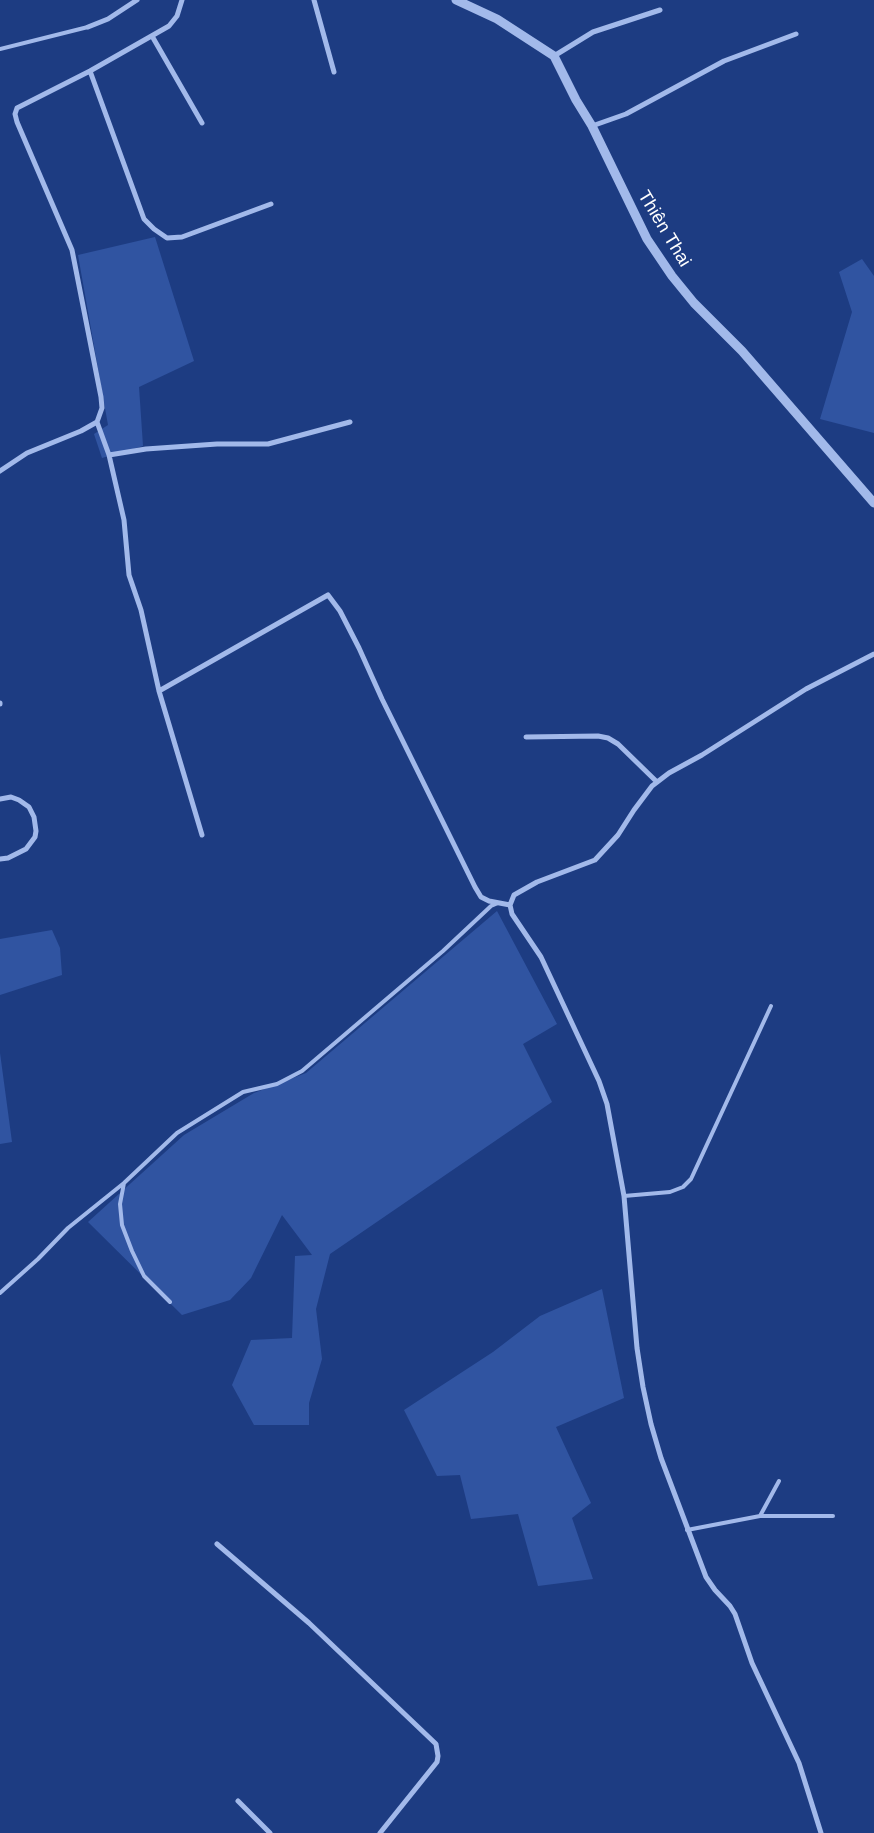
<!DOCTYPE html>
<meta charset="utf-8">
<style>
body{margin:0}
canvas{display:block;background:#1d3c82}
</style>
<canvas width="874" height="1833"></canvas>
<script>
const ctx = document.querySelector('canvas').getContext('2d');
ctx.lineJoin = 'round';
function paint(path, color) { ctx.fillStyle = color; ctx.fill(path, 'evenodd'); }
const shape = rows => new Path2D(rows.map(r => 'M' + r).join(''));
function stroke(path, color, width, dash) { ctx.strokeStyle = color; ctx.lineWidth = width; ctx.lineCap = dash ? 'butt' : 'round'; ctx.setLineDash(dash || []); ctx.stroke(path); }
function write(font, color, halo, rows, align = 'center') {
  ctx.font = font + ' Helvetica,sans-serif'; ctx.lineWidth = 4; ctx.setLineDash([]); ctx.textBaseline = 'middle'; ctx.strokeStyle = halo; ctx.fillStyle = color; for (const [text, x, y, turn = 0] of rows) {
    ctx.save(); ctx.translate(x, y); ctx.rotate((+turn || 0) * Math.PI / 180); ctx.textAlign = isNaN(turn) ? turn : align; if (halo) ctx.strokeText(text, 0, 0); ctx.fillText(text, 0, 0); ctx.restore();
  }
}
paint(shape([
 [155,237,194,361,139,387,143,446,102,458,94,434,108,425,78,255],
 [862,259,874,276,874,433,820,419,852,312,839,272],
 [497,911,557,1024,523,1044,552,1102,330,1254,316,1309,322,1359,309,1403,309,1425,254,1425,232,1385,251,1340,292,1338,295,1256,312,1255,282,1215,251,1278,230,1300,182,1315,88,1222,184,1135,254,1093,306,1073],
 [52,930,60,948,62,975,0,995,0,939],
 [0,1053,12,1142,0,1144],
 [602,1289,624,1398,556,1427,591,1503,572,1518,593,1579,538,1586,518,1514,471,1519,460,1475,437,1476,404,1410,493,1352,540,1316]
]), '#3054a1');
stroke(shape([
 [0,49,88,27],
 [124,1183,120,1204,122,1225,132,1251,144,1276,170,1302],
 [624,1196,670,1192,683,1187,691,1179,771,1006],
 [0,1293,38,1259,68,1228,124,1183,177,1133,243,1092,277,1084,302,1071,443,951,491,906,498,903],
 [760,1516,779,1481],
 [687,1530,760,1516,833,1516]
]), '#a2b9ea', 4);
stroke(shape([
 [314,0,334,72],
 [88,27,108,19,137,0],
 [152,36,202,123],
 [554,56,593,32,660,10],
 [90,71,144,219,154,229,167,238,182,237,271,204],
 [592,126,626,114,724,61,796,34],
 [97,422,109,455,124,520,129,575,141,610,159,691,202,835],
 [109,455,146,449,217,444,268,444,350,422],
 [0,471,27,453,81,431,97,422,102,408,101,397,72,250,17,122,15,114,17,108,90,71,169,26,177,16,182,0],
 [328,595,340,611,359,648,382,699,475,887,481,897,489,901,510,905],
 [159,691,328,595],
 [0,704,0,703],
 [526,737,598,736,608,738,618,744,657,782],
 [0,799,11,797,19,800,29,807,34,817,36,831,35,837,26,849,8,858,0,859],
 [217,1544,309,1623,436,1744,438,1756,437,1762,380,1833],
 [238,1801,270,1833],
 [821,1833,799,1763,752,1663,735,1614,730,1606,715,1590,706,1577,661,1458,651,1424,643,1387,637,1348,624,1196,607,1104,599,1081,541,957,512,914,510,905,514,895,537,882,595,860,618,835,634,810,652,786,669,773,702,755,806,689,874,654]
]), '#a2b9ea', 5);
stroke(shape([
 [456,0,497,19,554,56,576,100,592,126,647,239,672,276,694,303,742,351,874,503]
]), '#a2b9ea', 9);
write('18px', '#fff', '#1d3c82', [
 ["Thiên Thai",664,229,59]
]);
</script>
